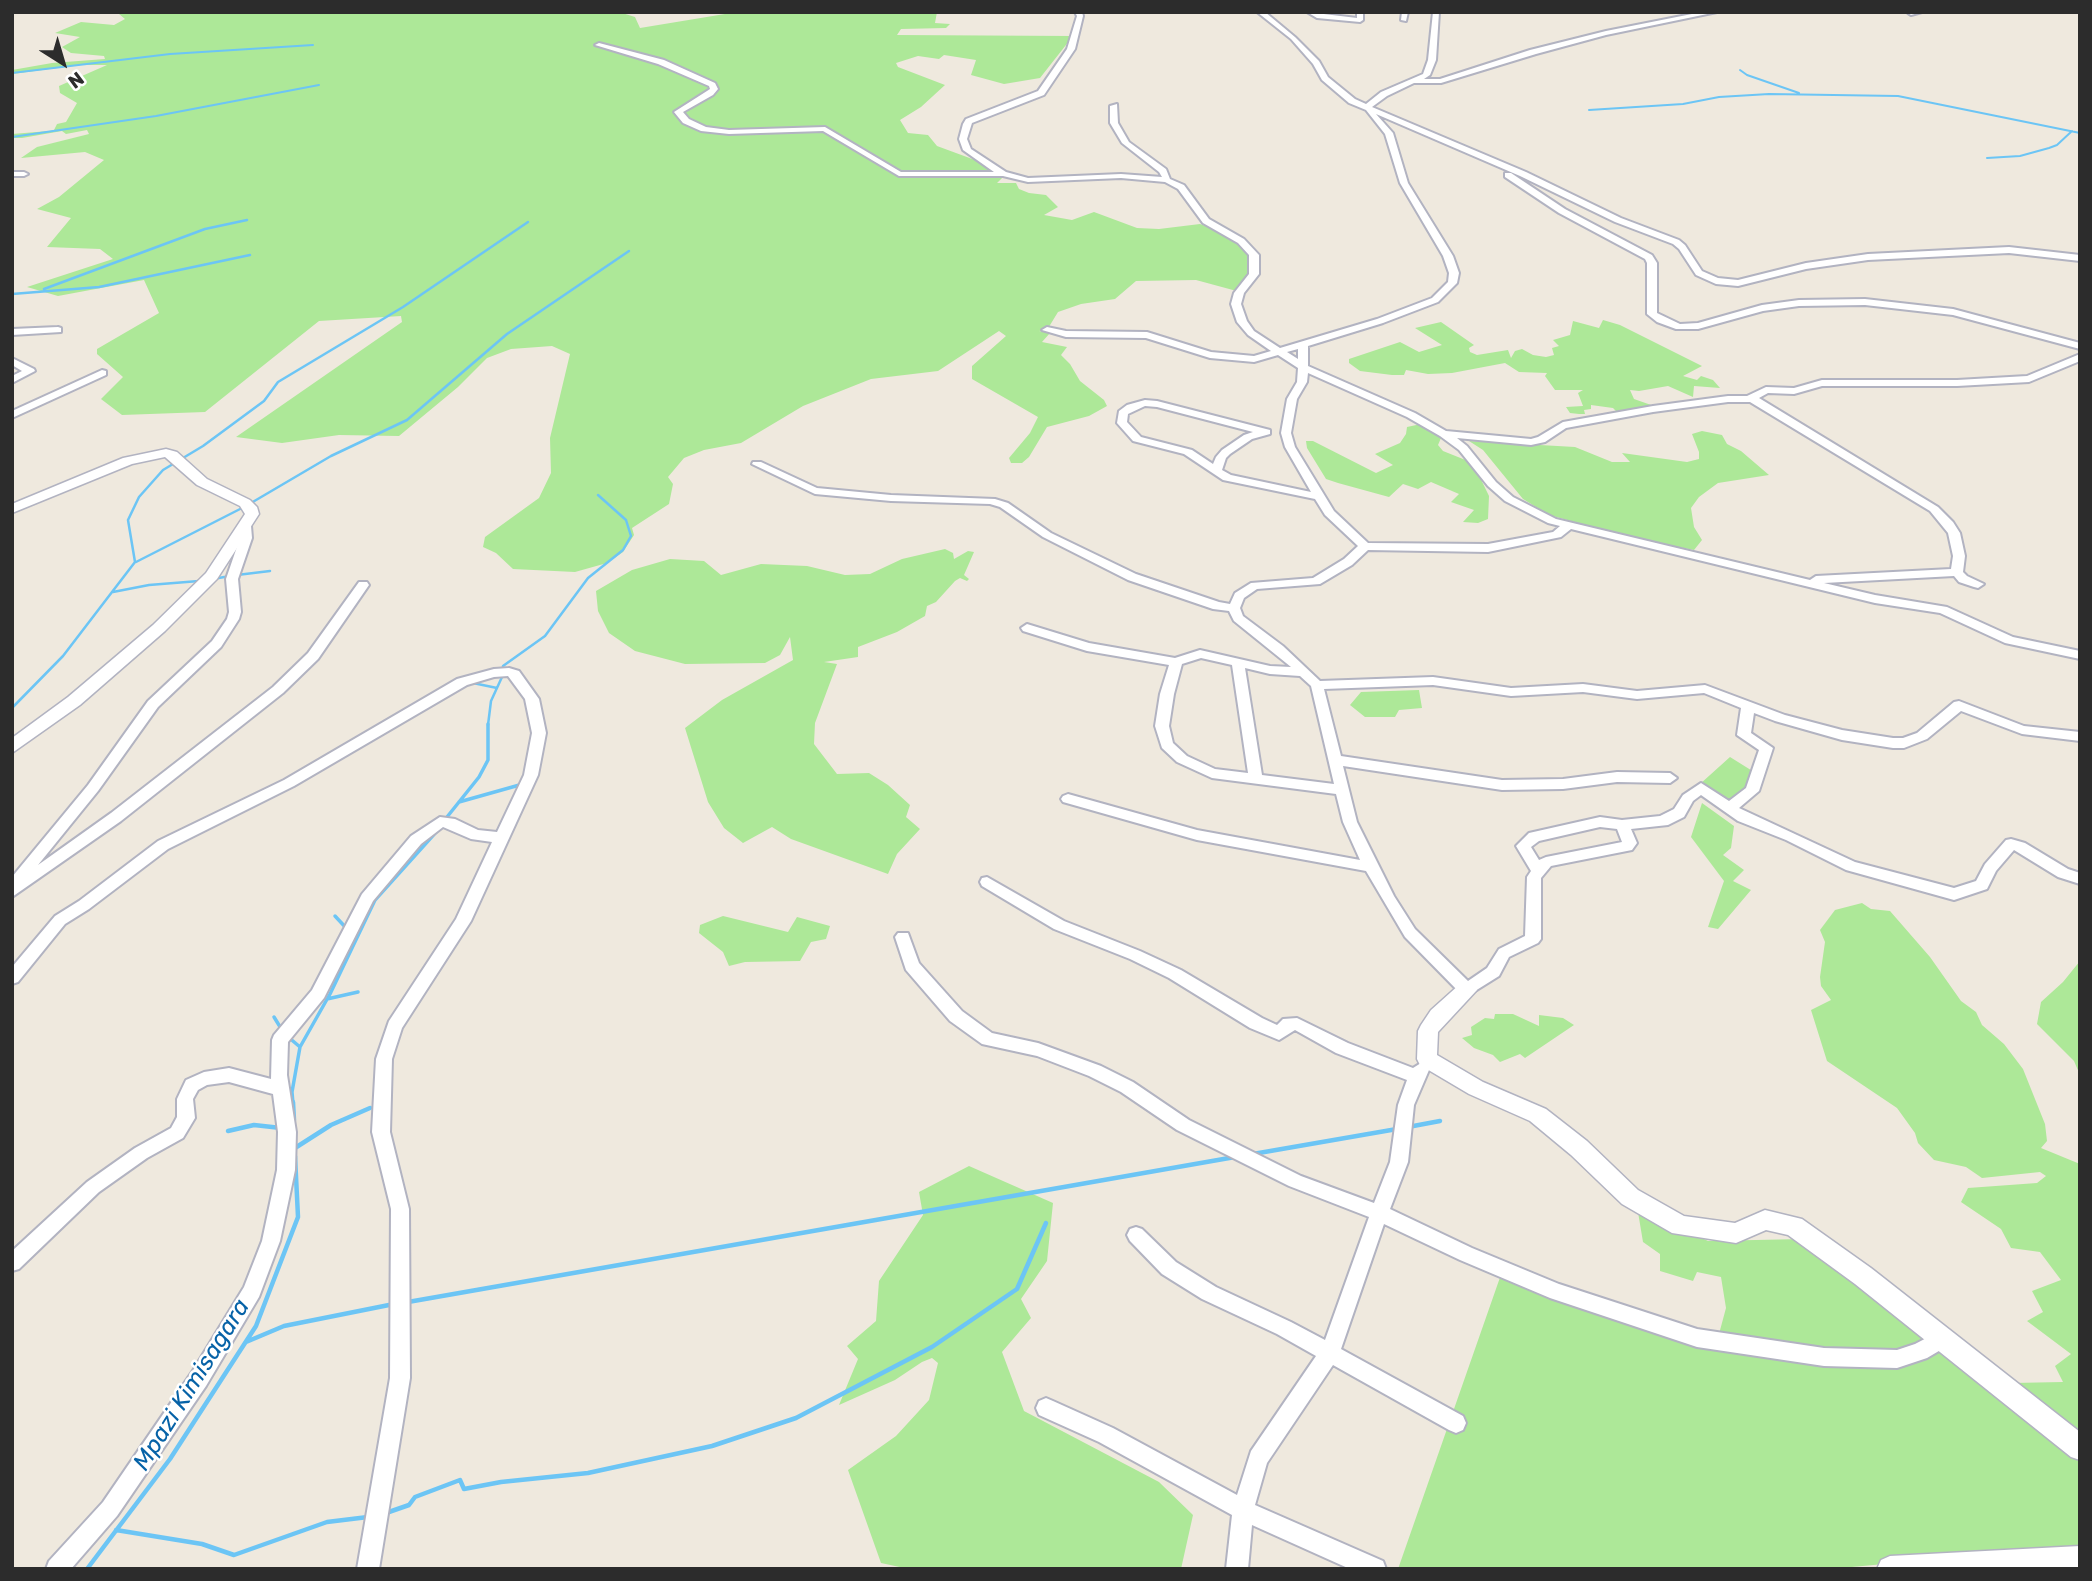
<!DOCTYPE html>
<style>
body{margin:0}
#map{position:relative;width:2092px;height:1581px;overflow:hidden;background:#efe9de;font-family:Rubik,sans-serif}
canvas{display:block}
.frame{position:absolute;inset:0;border:14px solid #2c2c2c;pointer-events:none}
.north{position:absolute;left:28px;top:28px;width:70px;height:70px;-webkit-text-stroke:5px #fff;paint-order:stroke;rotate:143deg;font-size:19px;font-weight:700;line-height:28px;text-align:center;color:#2c2c2c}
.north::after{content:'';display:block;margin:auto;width:24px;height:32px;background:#2c2c2c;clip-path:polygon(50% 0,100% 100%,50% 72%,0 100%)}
</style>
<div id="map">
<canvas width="2092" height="1581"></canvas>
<div class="frame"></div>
<div class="north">N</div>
</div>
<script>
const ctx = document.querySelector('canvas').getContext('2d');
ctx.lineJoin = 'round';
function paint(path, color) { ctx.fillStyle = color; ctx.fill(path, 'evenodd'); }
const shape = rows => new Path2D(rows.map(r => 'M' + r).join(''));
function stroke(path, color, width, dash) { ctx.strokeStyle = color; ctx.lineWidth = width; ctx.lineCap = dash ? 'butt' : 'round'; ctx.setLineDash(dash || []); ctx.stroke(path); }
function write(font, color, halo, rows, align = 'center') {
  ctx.font = font + ' Rubik,sans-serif'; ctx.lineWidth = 5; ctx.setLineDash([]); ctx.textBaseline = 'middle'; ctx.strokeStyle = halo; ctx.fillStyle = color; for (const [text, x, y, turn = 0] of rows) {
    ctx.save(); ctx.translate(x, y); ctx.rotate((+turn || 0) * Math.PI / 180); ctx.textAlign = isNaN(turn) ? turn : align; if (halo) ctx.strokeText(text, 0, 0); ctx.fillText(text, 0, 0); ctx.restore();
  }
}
paint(shape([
 [124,12,619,12,635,17,640,28,737,12,937,12,935,23,950,24,946,28,901,29,897,35,1073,36,1040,78,1004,84,971,75,976,60,944,55,939,59,918,56,896,63,898,67,945,85,921,107,900,120,908,133,928,135,937,146,975,160,1003,177,997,183,1016,183,1019,189,1029,193,1046,195,1058,207,1044,215,1072,220,1094,212,1137,228,1159,229,1200,224,1215,229,1239,242,1259,262,1260,269,1257,278,1244,293,1196,280,1136,281,1115,299,1081,304,1058,312,1047,330,1039,331,1050,333,1042,342,1067,347,1061,355,1070,364,1080,381,1104,400,1107,406,1089,416,1047,427,1029,457,1022,463,1011,463,1009,458,1030,433,1038,417,972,379,972,366,1006,336,999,331,938,371,871,379,803,406,741,443,704,450,684,458,668,477,673,484,669,504,632,528,634,535,623,552,607,563,575,572,513,569,496,553,483,547,485,537,539,498,551,473,550,438,570,354,552,346,511,349,487,358,458,387,399,436,339,435,282,443,236,437,402,322,401,316,319,321,205,412,122,415,101,399,123,377,97,354,97,349,159,313,144,280,58,296,27,287,113,259,100,249,47,247,71,218,37,209,59,197,104,160,85,152,21,158,37,147,89,134,87,130,66,134,62,131,22,138,12,138,12,134,49,131,54,130,57,124,66,122,77,103,60,93,59,86,107,65,81,65,12,74,12,70,52,63,105,59,104,56,71,53,62,47,80,37,55,33,81,22,114,25,125,19,119,14],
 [1603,320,1620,325,1702,366,1683,376,1697,380,1701,376,1713,380,1720,388,1694,386,1693,397,1668,386,1639,391,1630,390,1634,399,1654,406,1619,414,1613,408,1591,405,1591,409,1584,410,1585,414,1579,414,1570,413,1566,407,1583,406,1578,393,1583,390,1555,390,1545,376,1547,373,1519,372,1505,363,1452,373,1428,374,1406,370,1404,375,1392,375,1360,371,1349,363,1349,359,1400,342,1419,352,1442,345,1415,328,1441,322,1474,345,1469,348,1470,352,1477,355,1508,350,1511,358,1515,351,1522,349,1533,355,1546,357,1554,355,1552,348,1559,346,1553,340,1570,335,1573,321,1599,328],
 [1421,424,1437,433,1441,438,1438,445,1443,451,1473,463,1489,496,1488,519,1478,523,1463,522,1474,510,1451,502,1459,494,1431,482,1418,489,1403,484,1389,497,1338,483,1326,479,1307,448,1306,441,1313,441,1376,473,1393,465,1375,454,1400,443,1406,434,1407,427],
 [1702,431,1722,435,1727,444,1741,451,1769,475,1718,483,1699,497,1691,508,1694,527,1702,540,1694,550,1636,539,1549,515,1523,499,1483,450,1469,441,1575,447,1612,462,1630,462,1622,453,1687,462,1699,459,1699,452,1692,434],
 [945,549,953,553,954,559,968,551,974,552,964,575,969,579,967,581,960,578,955,581,936,602,927,606,925,616,897,632,858,647,858,657,824,662,837,664,815,723,814,744,837,774,869,773,888,785,910,805,906,817,920,829,897,854,888,874,791,839,772,827,743,843,724,828,708,802,685,728,722,700,793,660,790,637,780,655,765,663,685,664,635,651,609,633,598,611,596,591,632,570,670,559,704,561,721,575,761,564,807,566,845,575,870,574,902,559],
 [1419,690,1422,708,1399,710,1395,717,1365,717,1350,705,1361,692],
 [1730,757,1754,772,1754,782,1729,806,1700,784],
 [1702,803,1734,826,1731,848,1723,855,1744,870,1733,881,1751,890,1718,929,1708,927,1724,881,1691,837],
 [1862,903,1871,909,1890,911,1930,957,1961,1001,1976,1012,1982,1025,2004,1044,2023,1069,2045,1124,2047,1141,2041,1148,2080,1164,2080,1433,2012,1383,2063,1382,2055,1366,2071,1354,2027,1321,2043,1312,2032,1291,2061,1280,2040,1252,2011,1248,2001,1229,1961,1202,1968,1188,2037,1183,2046,1176,2040,1172,1982,1178,1966,1167,1934,1160,1918,1143,1915,1133,1897,1108,1827,1061,1811,1010,1831,1000,1821,986,1820,977,1825,942,1820,930,1835,910],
 [723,916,788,932,797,917,830,926,826,939,811,942,800,961,745,962,729,966,723,952,699,933,700,925],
 [2080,961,2080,1075,2074,1061,2037,1024,2041,1002,2063,982],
 [1495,1014,1513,1014,1539,1026,1539,1015,1563,1018,1574,1025,1525,1058,1520,1054,1500,1062,1493,1055,1474,1048,1462,1038,1472,1035,1471,1027,1485,1018,1494,1019],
 [969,1166,1053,1203,1047,1261,1021,1299,1031,1318,1002,1352,1024,1411,1159,1482,1193,1515,1181,1569,909,1569,881,1563,848,1470,896,1436,929,1400,938,1363,932,1358,922,1362,895,1380,839,1405,858,1359,847,1346,876,1321,879,1281,923,1215,919,1192],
 [1637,1206,1708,1241,1803,1239,2080,1452,2080,1546,1830,1569,1398,1569,1504,1266,1638,1312,1719,1334,1726,1308,1721,1277,1697,1272,1693,1281,1660,1271,1660,1254,1643,1242]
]), '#ade898');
stroke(shape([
 [1740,70,1747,75,1799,93],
 [12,73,170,54,313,45],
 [1589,110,1683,104,1719,97,1769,94,1898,96,2080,133],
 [12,137,156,116,319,85],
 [1987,158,2020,156,2049,148,2057,145,2072,131]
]), '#6cc5f5', 2);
stroke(shape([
 [44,289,205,229,247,220],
 [12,294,99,287,250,255],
 [251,503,331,456,407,420,507,334,629,251],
 [136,562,244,507],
 [237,575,270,571],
 [213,579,230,576],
 [113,592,149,585,199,581],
 [473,683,497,688],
 [12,708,63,656,135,562,128,520,139,497,163,470,203,446,264,401,278,382,403,307,528,222],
 [488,725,491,701,502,677,503,666,545,636,588,578,623,550,631,536,626,520,598,495]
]), '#6cc5f5', 2.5);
stroke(shape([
 [459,802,523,784],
 [443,822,479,777,488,760,488,724],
 [335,916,348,930],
 [327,999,358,992],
 [274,1017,282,1030],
 [287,1036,300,1047],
 [293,1104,292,1092,300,1047,330,994,375,900,437,831]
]), '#6cc5f5', 3.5);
stroke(shape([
 [293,1102,294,1120],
 [1408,1127,1440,1121],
 [228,1131,254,1125,281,1128],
 [295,1148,331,1125,370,1108],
 [1253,1154,1397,1129],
 [408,1302,1235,1157],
 [246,1342,284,1326,394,1304],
 [386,1513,409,1505,415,1497,460,1480,464,1489,501,1482,588,1473,712,1446,796,1418,932,1347,1017,1289,1046,1223],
 [116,1530,202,1544,234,1555,327,1522,368,1517],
 [87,1569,170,1459,256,1326,298,1217,295,1156]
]), '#6cc5f5', 4.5);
const minor = shape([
 [1075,12,1082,12,1083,16,1075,49,1044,95,972,123,967,139,971,149,1006,172,1028,178,1121,174,1162,177,1159,172,1122,143,1110,123,1110,106,1117,104,1118,123,1129,142,1166,169,1170,179,1184,185,1209,219,1244,239,1259,255,1259,274,1244,293,1241,304,1247,321,1254,331,1280,348,1377,319,1432,298,1448,282,1449,273,1443,256,1400,183,1385,134,1366,110,1349,103,1322,80,1313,64,1291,39,1257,12,1265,12,1295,37,1319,61,1328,77,1355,99,1366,104,1381,92,1423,74,1428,60,1433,12,1439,12,1436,60,1430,75,1424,79,1440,79,1530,50,1606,31,1702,12,1717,12,1606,35,1536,54,1441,83,1414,83,1387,96,1372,107,1526,172,1621,218,1679,240,1685,245,1702,271,1718,278,1738,280,1806,263,1868,254,2009,247,2080,255,2080,261,2009,253,1868,260,1806,269,1738,286,1716,284,1696,275,1679,249,1673,244,1615,222,1520,176,1376,114,1393,133,1408,183,1453,256,1459,273,1457,283,1438,302,1383,323,1308,346,1308,366,1415,413,1446,431,1531,439,1538,437,1563,422,1653,406,1728,396,1747,396,1766,387,1794,388,1822,380,1957,380,2027,376,2080,354,2080,361,2029,382,1957,386,1822,386,1794,394,1768,393,1759,398,1938,507,1953,522,1960,533,1965,556,1963,572,1967,576,1984,584,1978,588,1974,587,1959,582,1954,576,1824,583,1875,595,1947,607,2013,637,2080,651,2080,659,2005,643,1940,613,1875,603,1571,529,1561,537,1488,552,1368,550,1352,565,1320,584,1257,589,1244,598,1240,608,1243,616,1283,646,1320,681,1433,677,1511,688,1583,684,1637,691,1705,685,1785,715,1842,730,1893,738,1903,738,1917,733,1954,702,1959,701,2024,726,2080,732,2080,741,2022,734,1961,711,1927,739,1904,748,1893,748,1842,740,1775,721,1754,713,1751,733,1773,748,1759,791,1739,808,1855,862,1954,888,1976,881,1985,864,2006,840,2011,839,2025,843,2068,869,2080,873,2080,884,2058,877,2014,850,1996,871,1987,889,1954,900,1846,870,1786,840,1738,821,1701,795,1693,801,1684,817,1668,825,1631,829,1637,843,1632,850,1551,866,1541,878,1541,939,1538,943,1509,957,1499,976,1467,996,1461,994,1405,937,1366,871,1197,840,1063,802,1061,799,1063,796,1068,794,1197,830,1360,860,1343,822,1336,794,1212,778,1177,762,1162,748,1155,726,1160,694,1169,665,1087,651,1023,631,1021,628,1027,624,1089,643,1175,658,1200,650,1270,666,1291,667,1234,621,1229,611,1213,609,1128,580,1043,537,1000,507,990,504,891,501,815,494,752,464,753,462,761,462,817,488,891,495,995,499,1008,503,1051,533,1136,574,1219,602,1230,604,1235,593,1251,583,1313,578,1344,559,1358,546,1325,515,1315,499,1223,480,1184,454,1133,441,1117,423,1119,411,1127,405,1145,400,1157,401,1270,430,1270,434,1252,439,1230,454,1226,458,1222,470,1231,475,1311,492,1285,447,1281,433,1287,399,1297,382,1298,368,1278,355,1254,362,1210,358,1146,338,1066,337,1042,330,1047,327,1066,331,1147,332,1211,352,1254,356,1271,351,1248,335,1237,322,1231,304,1234,293,1249,274,1249,255,1238,243,1203,223,1178,189,1165,182,1121,178,1028,182,1003,176,899,176,823,131,729,134,701,131,683,123,674,112,707,91,710,89,709,86,658,64,595,45,599,43,664,60,715,83,718,89,713,95,683,112,689,119,706,127,729,130,825,127,901,172,994,172,963,150,959,139,963,124,966,119,1038,91,1067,49,1077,16,1075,12],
 [1298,349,1298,359,1287,352,1298,349],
 [1308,373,1407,417,1440,436,1459,450,1488,486,1505,501,1548,523,1560,526,1553,532,1488,544,1368,543,1334,511,1295,447,1291,433,1297,399,1307,382,1308,373],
 [1728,402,1750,402,1930,511,1948,533,1953,556,1951,569,1816,576,1810,580,1556,519,1513,497,1496,482,1467,446,1457,438,1531,445,1545,442,1566,428,1653,412,1728,402],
 [1145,406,1157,407,1253,432,1244,435,1222,450,1216,457,1213,464,1192,450,1141,437,1127,422,1128,414,1145,406],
 [1201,658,1232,665,1248,773,1215,769,1187,756,1173,743,1169,726,1174,694,1182,664,1201,658],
 [1245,668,1270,674,1300,676,1311,686,1334,784,1262,775,1245,668],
 [1433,685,1511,696,1583,692,1637,699,1704,693,1741,708,1737,735,1759,750,1746,788,1729,801,1701,783,1683,795,1674,809,1660,816,1622,820,1600,817,1529,833,1516,846,1531,871,1527,877,1525,936,1499,949,1487,968,1468,981,1415,929,1394,896,1357,822,1343,766,1502,790,1563,789,1617,782,1670,783,1677,778,1670,773,1617,772,1563,779,1502,780,1341,756,1324,689,1433,685],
 [1600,827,1617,829,1622,842,1546,857,1539,860,1531,847,1539,841,1600,827],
 [1307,12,1357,18,1357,12,1363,12,1363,20,1360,22,1317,18,1307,12],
 [1402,12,1408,12,1406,21,1401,20,1402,12],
 [1922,12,1911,15,1908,13,1908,12,1922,12],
 [12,172,24,172,28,174,24,176,12,176,12,172],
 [1505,173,1511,173,1565,209,1652,255,1657,263,1657,313,1680,324,1698,323,1762,305,1799,300,1865,299,1953,309,2080,343,2080,349,1953,315,1865,305,1799,306,1763,311,1698,329,1676,329,1657,322,1647,314,1647,263,1645,259,1559,213,1505,177,1505,173],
 [58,327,61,328,61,332,12,335,12,329,58,327],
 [12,358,34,369,35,371,12,383,12,376,22,371,12,365,12,358],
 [102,370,106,371,106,375,12,418,12,411,102,370],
 [245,523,251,526,252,538,238,579,241,612,239,619,221,647,158,707,98,791,38,865,111,813,273,687,308,653,359,582,367,582,369,585,318,659,283,693,121,821,12,897,12,877,88,785,148,701,212,641,227,619,229,612,226,579,240,538,239,526,245,523],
 [509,668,519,671,539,699,546,733,538,775,471,921,402,1028,392,1059,390,1132,409,1209,410,1378,379,1569,357,1569,390,1378,391,1209,372,1132,376,1059,389,1021,456,919,492,842,471,839,443,827,421,844,373,901,324,998,288,1042,287,1075,296,1132,295,1170,280,1241,259,1297,206,1386,117,1516,71,1569,46,1569,49,1561,103,1502,192,1372,244,1287,262,1241,277,1170,278,1132,273,1094,229,1082,207,1085,198,1090,193,1099,195,1118,183,1138,147,1158,99,1192,19,1269,12,1271,12,1251,87,1182,135,1148,171,1128,177,1117,177,1099,186,1080,204,1072,229,1068,271,1079,272,1040,274,1035,312,990,362,894,411,836,440,817,455,819,478,830,497,832,524,775,532,733,525,699,508,676,494,677,467,685,294,786,168,849,89,909,65,924,18,982,12,984,12,967,55,916,79,901,158,841,284,780,457,679,494,669,509,668],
 [987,877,1064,921,1140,951,1181,970,1262,1018,1277,1025,1283,1019,1297,1018,1348,1043,1413,1068,1421,1063,1427,1065,1429,1070,1414,1105,1408,1162,1390,1209,1472,1248,1559,1284,1697,1329,1824,1348,1897,1350,1915,1344,1942,1330,1949,1333,1952,1339,1949,1345,1927,1358,1897,1368,1824,1366,1697,1347,1550,1298,1460,1260,1384,1224,1341,1349,1463,1416,1466,1423,1463,1430,1456,1433,1449,1430,1333,1365,1267,1463,1255,1505,1383,1561,1386,1569,1350,1569,1252,1525,1248,1569,1226,1569,1232,1515,1099,1442,1039,1415,1036,1408,1039,1401,1046,1398,1053,1401,1113,1428,1237,1495,1251,1451,1316,1356,1277,1334,1202,1299,1162,1274,1130,1241,1127,1235,1130,1229,1136,1227,1142,1229,1176,1262,1216,1287,1291,1322,1325,1340,1369,1217,1289,1186,1177,1130,1121,1092,1089,1076,1037,1056,982,1044,950,1021,906,970,895,937,898,933,908,933,919,963,962,1011,992,1033,1038,1043,1101,1066,1133,1082,1189,1120,1301,1176,1374,1203,1390,1162,1398,1105,1407,1080,1336,1053,1295,1030,1279,1040,1250,1028,1169,978,1130,959,1054,929,982,886,980,882,982,878,987,877]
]);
const tertiary = shape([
 [166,449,177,452,207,479,250,500,257,507,259,514,217,579,165,631,80,705,12,753,12,738,68,697,153,625,206,573,245,514,240,506,197,485,165,457,132,464,12,513,12,504,123,458,166,449],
 [1467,982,1474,984,1477,990,1438,1032,1437,1055,1483,1082,1546,1109,1587,1141,1638,1190,1684,1216,1735,1223,1765,1210,1802,1219,1871,1268,2080,1432,2080,1460,2071,1457,1855,1284,1788,1235,1766,1230,1736,1243,1672,1233,1622,1204,1571,1155,1530,1121,1469,1094,1420,1065,1417,1059,1418,1031,1421,1025,1431,1010,1460,984,1467,982],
 [2080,1546,2080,1569,1877,1569,1881,1560,1890,1556,2080,1546]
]);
stroke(minor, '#b2b3c1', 4);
stroke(tertiary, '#b2b3c1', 3);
paint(minor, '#fff');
paint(tertiary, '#fff');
write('italic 24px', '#0662a7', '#fff', [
 ["Mpazi Kimisagara",192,1385,-58]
]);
</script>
